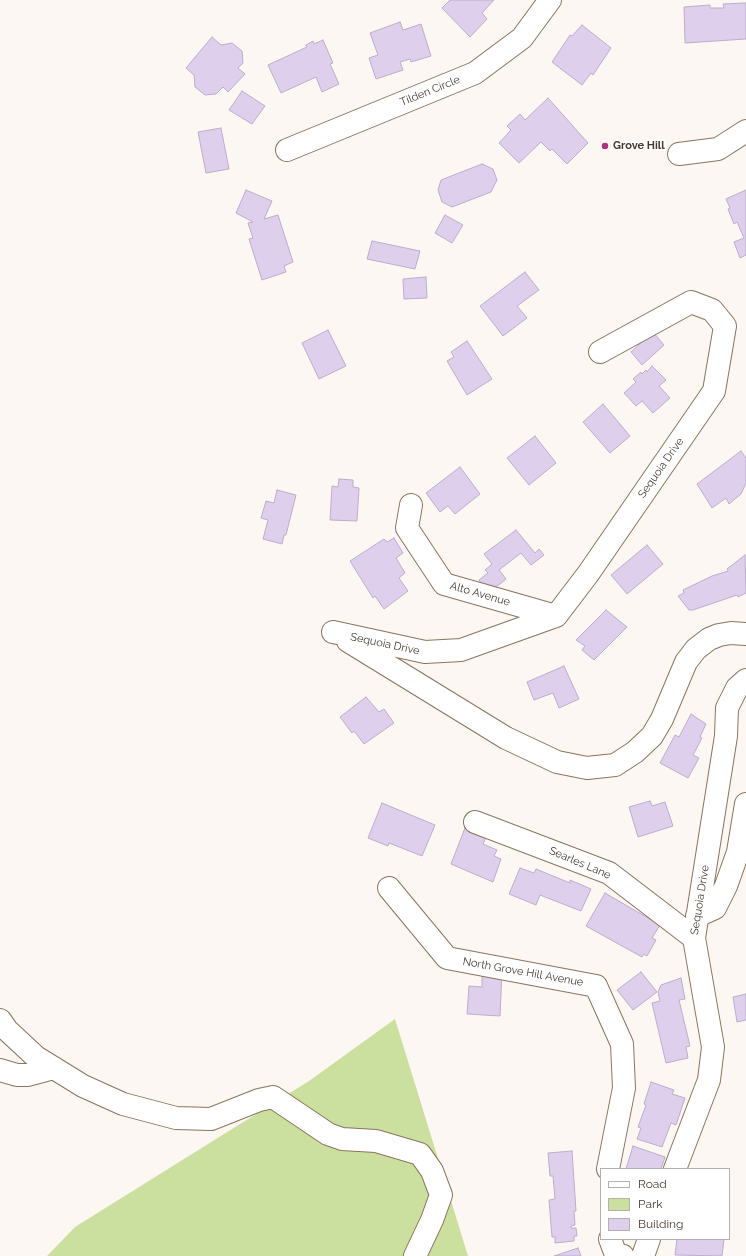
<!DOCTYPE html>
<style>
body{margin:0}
#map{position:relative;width:746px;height:1256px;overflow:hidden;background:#fcf7f2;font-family:Raleway,sans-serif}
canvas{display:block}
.legend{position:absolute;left:600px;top:1168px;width:130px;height:72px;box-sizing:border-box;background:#fff;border:1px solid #b5b0ad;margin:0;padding:5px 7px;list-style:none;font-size:12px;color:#453a31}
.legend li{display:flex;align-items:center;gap:8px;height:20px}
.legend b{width:20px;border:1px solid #b5b0ad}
</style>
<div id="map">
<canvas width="746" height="1256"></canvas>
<ul class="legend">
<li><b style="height:5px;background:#fff"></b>Road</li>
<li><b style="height:11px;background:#cbdf9f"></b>Park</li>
<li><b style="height:11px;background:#decfed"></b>Building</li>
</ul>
</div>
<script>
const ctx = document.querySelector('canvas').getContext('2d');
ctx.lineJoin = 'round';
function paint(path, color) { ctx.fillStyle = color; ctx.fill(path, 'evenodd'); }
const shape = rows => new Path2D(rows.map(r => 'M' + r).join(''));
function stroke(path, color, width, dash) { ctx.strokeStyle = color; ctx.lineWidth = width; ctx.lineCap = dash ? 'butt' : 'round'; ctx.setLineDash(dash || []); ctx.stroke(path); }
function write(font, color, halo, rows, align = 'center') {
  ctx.font = font + ' Raleway,sans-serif'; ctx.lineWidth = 4; ctx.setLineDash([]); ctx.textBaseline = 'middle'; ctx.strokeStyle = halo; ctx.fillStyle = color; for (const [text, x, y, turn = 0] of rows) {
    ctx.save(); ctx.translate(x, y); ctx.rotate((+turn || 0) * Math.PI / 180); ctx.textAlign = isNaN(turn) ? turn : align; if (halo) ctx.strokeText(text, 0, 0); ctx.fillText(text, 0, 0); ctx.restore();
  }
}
paint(shape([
 [395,1019,468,1256,47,1256,75,1227,309,1081]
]), '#cbdf9f');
const building = shape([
 [450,0,494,0,482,13,487,19,470,37,442,8,450,0],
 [746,3,746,39,685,43,684,7,710,5,710,8,724,8,723,4,746,3],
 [400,22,403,30,421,24,431,56,411,62,410,59,400,62,403,70,376,79,369,58,378,55,370,33,400,22],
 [582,25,611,48,593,75,591,73,582,85,552,62,570,35,572,36,582,25],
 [212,37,221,45,232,43,242,51,243,63,238,68,245,74,228,92,223,87,216,94,205,95,195,87,194,75,186,68,212,37],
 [323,40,333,63,330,64,339,84,322,92,316,77,281,93,268,65,307,47,306,45,313,41,314,44,323,40],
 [242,91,265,106,252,124,229,110,242,91],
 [548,98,588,143,567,164,552,149,550,151,541,142,519,163,499,143,511,130,507,126,520,114,525,120,548,98],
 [221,128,229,169,206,173,198,132,221,128],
 [482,164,493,169,497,180,491,192,452,207,442,202,438,190,441,180,482,164],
 [246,190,272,201,264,219,278,215,293,262,284,266,286,272,262,280,249,239,253,238,248,223,253,222,236,213,246,190],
 [746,190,746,255,740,258,734,242,744,238,737,222,734,224,728,209,730,208,726,199,746,190],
 [445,215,463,225,452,243,435,233,445,215],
 [372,241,420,251,415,269,367,259,372,241],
 [525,272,539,290,517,306,527,318,503,336,480,306,525,272],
 [426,277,427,298,404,299,403,279,426,277],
 [328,330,346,366,319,379,302,343,328,330],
 [653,332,664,345,642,365,631,352,653,332],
 [467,341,492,379,467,395,447,361,454,357,451,352,467,341],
 [652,366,666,380,659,386,670,398,653,413,642,401,636,406,624,393,636,382,633,379,641,372,642,374,646,370,647,372,652,366],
 [603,404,630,436,610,453,583,422,603,404],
 [535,436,556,463,529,485,507,458,535,436],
 [741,451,746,458,746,483,741,494,729,504,726,498,712,508,697,484,741,451],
 [460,467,480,494,455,514,448,506,440,512,426,493,460,467],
 [339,479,353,480,353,487,359,488,357,521,330,520,332,486,338,487,339,479],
 [277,490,296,495,286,535,284,535,282,544,263,539,268,520,261,518,266,501,274,503,277,490],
 [516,530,535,553,539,549,544,555,531,565,521,553,499,570,506,579,489,593,479,580,488,573,485,570,492,564,484,554,516,530],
 [394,538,403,553,396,558,405,573,399,578,408,591,384,609,375,596,373,598,350,561,384,539,387,542,394,538],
 [647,545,663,564,627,594,611,575,647,545],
 [745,555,746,593,738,597,737,595,693,610,689,610,678,596,684,593,683,590,712,576,728,571,727,569,745,555],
 [606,610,627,627,594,660,582,650,585,646,576,640,606,610],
 [564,666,579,699,559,708,553,693,534,700,527,682,564,666],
 [366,697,379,712,384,709,394,723,364,744,354,731,352,733,340,717,366,697],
 [691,714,706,724,700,737,702,738,693,755,699,758,688,778,660,763,675,735,679,737,691,714],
 [650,801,652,806,665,802,673,826,638,837,629,807,650,801],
 [382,803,435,825,422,856,389,843,388,846,368,838,382,803],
 [465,828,486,837,483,844,497,850,494,856,501,859,493,882,451,864,465,828],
 [520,868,534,873,536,869,570,883,570,880,591,889,581,911,540,895,536,905,509,894,520,868],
 [605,893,660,925,652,938,656,940,647,956,644,954,642,957,586,926,605,893],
 [482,969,502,971,500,1016,467,1014,469,986,482,987,482,969],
 [641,972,657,992,633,1010,617,990,641,972],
 [681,978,685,999,679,1000,690,1046,686,1047,688,1058,666,1063,652,1003,660,1001,658,992,661,985,681,978],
 [746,994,746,1020,737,1022,733,997,746,994],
 [651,1082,674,1090,672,1094,685,1098,676,1125,671,1123,662,1147,637,1139,641,1128,638,1127,646,1105,644,1104,651,1082],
 [633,1146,665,1157,661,1169,626,1169,633,1146],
 [572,1151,576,1211,574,1211,575,1225,571,1226,571,1228,576,1228,577,1236,574,1236,574,1241,555,1243,555,1237,552,1237,549,1200,555,1199,553,1176,550,1176,548,1153,572,1151],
 [677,1239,724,1239,722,1256,675,1255,677,1239],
 [578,1248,581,1256,554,1256,578,1248]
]);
paint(building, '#decfed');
stroke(building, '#bcadca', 1);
const minor = shape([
 [287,150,475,73,522,38,550,0],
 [679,154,718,149,746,131],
 [411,505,407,528,444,584,556,616],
 [333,632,425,652,461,650,556,616,588,574,714,391,725,326,712,310,691,302,600,352],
 [348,641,506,738,557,762,587,768,615,765,635,752,652,736,662,719,686,662,696,649,709,639,719,635,731,633,746,634],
 [475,822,609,873,694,938],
 [389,888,447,958,596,986,622,1044,624,1088,608,1169],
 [697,916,715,908,726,886,738,852,746,804],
 [0,1020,7,1030,36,1057,83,1086,123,1104,176,1118,211,1119,259,1100,273,1097,328,1134,342,1139,376,1141,420,1154,432,1171,441,1195,432,1220,415,1256],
 [0,1070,17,1075,28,1075,54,1068],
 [675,1169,709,1080,713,1047,694,938,726,736,727,708,737,688,746,680],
 [610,1239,616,1255,623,1256],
 [643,1256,649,1239]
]);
stroke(minor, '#8b745d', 24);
stroke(minor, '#fff', 22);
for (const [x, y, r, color] of [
 [605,146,4,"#af3181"]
]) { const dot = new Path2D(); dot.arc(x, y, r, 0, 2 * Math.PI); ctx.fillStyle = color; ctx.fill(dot); stroke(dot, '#fff', 1.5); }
write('11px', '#453a31', '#fff', [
 ["Tilden Circle",430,91,-22],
 ["Sequoia Drive",661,468,-55],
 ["Alto Avenue",480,594,16],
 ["Sequoia Drive",385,644,12],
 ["Searles Lane",580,863,23],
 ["Sequoia Drive",700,900,-81],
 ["North Grove Hill Avenue",523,972,10]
]);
write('bold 11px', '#453a31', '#fff', [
 ["Grove Hill",613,146]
], 'left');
</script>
